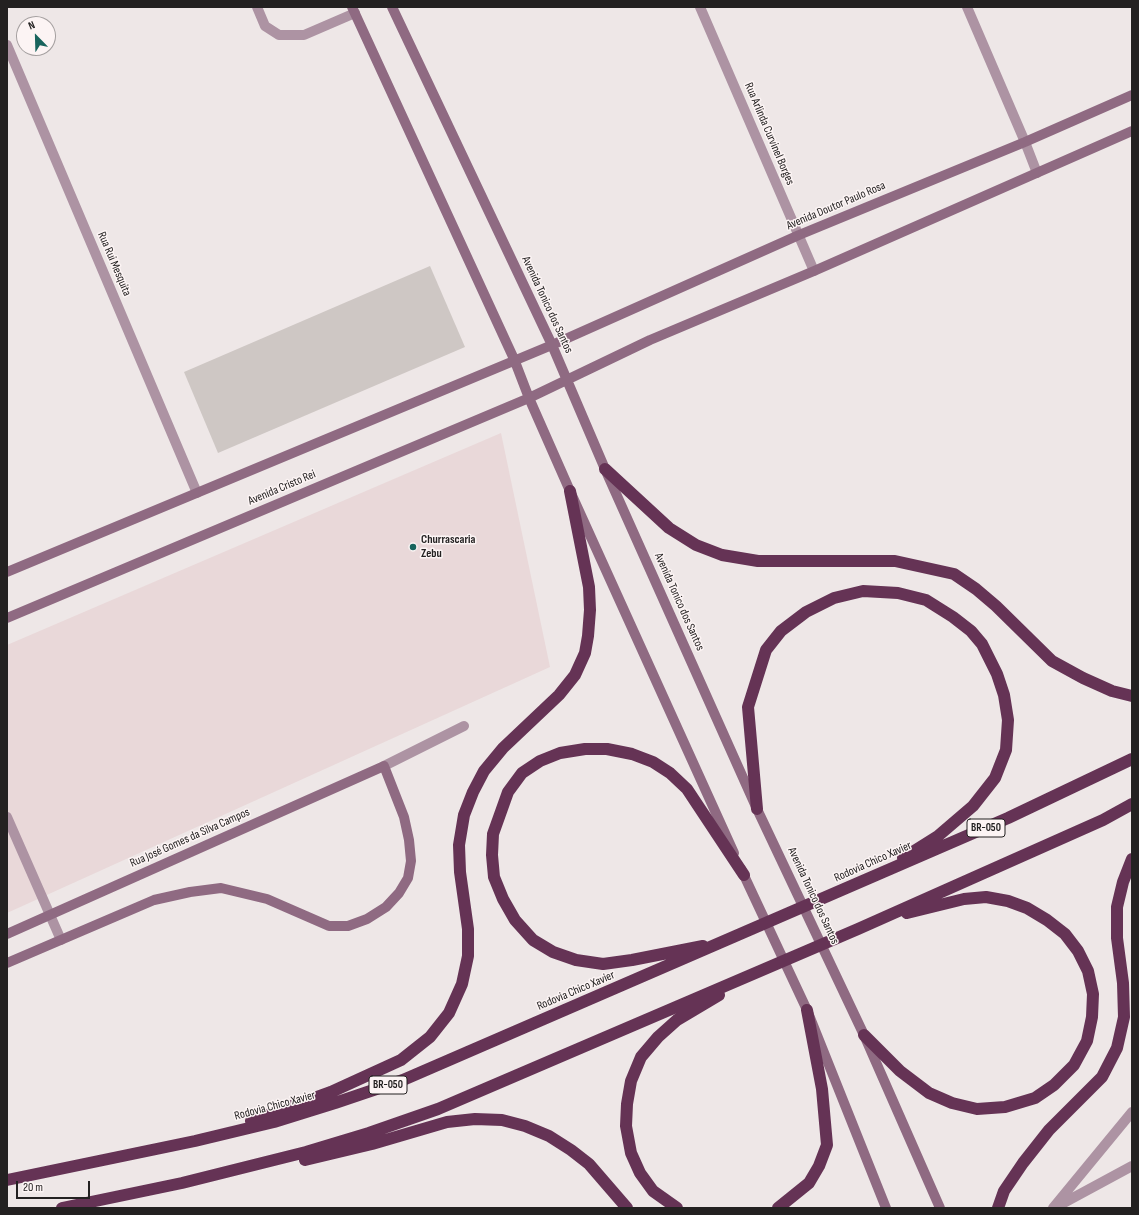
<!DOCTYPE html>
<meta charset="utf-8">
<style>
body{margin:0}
#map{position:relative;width:1139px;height:1215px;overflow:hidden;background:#eee7e7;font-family:"Sofia Sans Condensed",sans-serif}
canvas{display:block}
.frame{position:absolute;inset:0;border:8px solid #232121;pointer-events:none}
.north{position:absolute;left:16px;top:16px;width:40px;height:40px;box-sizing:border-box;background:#fcf4f4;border:1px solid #a5a0a0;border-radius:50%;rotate:337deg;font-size:11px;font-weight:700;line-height:16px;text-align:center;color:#232121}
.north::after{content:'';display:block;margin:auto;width:14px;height:18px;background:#18645d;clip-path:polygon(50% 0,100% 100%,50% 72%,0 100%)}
.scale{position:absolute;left:16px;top:1181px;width:74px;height:18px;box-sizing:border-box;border:2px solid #232121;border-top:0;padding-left:5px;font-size:12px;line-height:14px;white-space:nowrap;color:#232121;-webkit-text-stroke:3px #fcf4f4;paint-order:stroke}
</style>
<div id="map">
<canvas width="1139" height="1215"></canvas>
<div class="frame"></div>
<div class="north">N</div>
<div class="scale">20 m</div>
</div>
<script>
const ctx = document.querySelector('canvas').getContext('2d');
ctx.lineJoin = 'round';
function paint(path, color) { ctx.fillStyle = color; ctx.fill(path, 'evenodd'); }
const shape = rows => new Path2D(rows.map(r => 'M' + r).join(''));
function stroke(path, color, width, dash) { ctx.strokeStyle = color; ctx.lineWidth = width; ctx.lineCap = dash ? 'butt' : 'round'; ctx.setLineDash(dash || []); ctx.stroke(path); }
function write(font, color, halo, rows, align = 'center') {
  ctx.font = font + ' "Sofia Sans Condensed",sans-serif'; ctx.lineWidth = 3; ctx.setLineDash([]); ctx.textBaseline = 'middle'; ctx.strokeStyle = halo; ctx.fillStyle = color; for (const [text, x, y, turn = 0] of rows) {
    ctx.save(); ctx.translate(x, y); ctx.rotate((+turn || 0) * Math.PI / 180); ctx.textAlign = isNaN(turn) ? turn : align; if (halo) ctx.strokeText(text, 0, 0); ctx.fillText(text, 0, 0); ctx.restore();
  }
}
paint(shape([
 [501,433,550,667,7,913,7,645]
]), '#e9d8d9');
paint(shape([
 [430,266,465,347,218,453,184,372]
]), '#cec7c4');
stroke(shape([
 [257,7,265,26,279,35,304,35,355,13]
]), '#ad93a3', 10);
stroke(shape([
 [700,7,814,271],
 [967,7,1025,142,1037,173],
 [7,45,197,493],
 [384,766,464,726],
 [7,817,61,940],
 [1058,1206,1132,1166],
 [1053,1208,1132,1112]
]), '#ad93a3', 10);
stroke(shape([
 [352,7,514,359,529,398,570,491,734,853],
 [392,7,552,345,605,469,757,809,864,1035,940,1208],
 [7,572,552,345,799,235,1025,142,1132,95],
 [7,618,529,398,650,340,814,271,1132,131],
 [741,869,807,1010,886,1208],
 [7,934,384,766,404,817,409,840,411,861,408,878,399,893,386,907,367,919,348,926,329,926,267,899,221,888,190,892,154,900,7,963]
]), '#8f6a82', 10);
stroke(shape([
 [605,469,669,528,696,545,722,555,758,561,895,561,954,574,976,589,996,606,1052,661,1083,678,1112,691,1132,696],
 [757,809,748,707,766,650,781,631,806,612,834,598,863,591,898,593,926,600,953,617,971,631,982,644,997,674,1004,695,1008,720,1006,750,995,778,973,806,938,836,903,858],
 [703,946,632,960,603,964,576,960,553,952,533,940,515,920,503,899,494,877,492,855,493,834,508,792,522,773,540,761,560,753,585,749,607,749,632,754,653,762,670,773,687,789,744,875],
 [864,1035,900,1071,929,1093,952,1103,977,1109,1005,1107,1035,1098,1054,1085,1074,1065,1087,1041,1092,1017,1093,994,1088,971,1078,951,1065,934,1047,920,1027,908,1008,901,986,897,964,899,907,913],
 [251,1121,331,1092,401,1060,430,1037,449,1013,462,984,468,956,468,929,460,872,459,845,464,815,473,792,484,771,503,748,559,695,575,675,585,653,588,636,590,610,589,587,570,491],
 [305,1160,372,1144,447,1122,475,1119,502,1120,525,1126,549,1136,571,1150,589,1164,627,1208],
 [7,1180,195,1141,274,1122,335,1103,403,1080,1008,818,1132,759],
 [62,1208,182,1183,306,1152,369,1133,438,1109,858,929,1103,820,1132,804],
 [677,1208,653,1191,640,1173,631,1153,626,1126,627,1104,631,1081,641,1057,658,1037,677,1020,719,995],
 [778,1208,809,1183,819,1166,827,1145,822,1089,807,1010],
 [998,1208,1004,1191,1023,1163,1049,1130,1102,1077,1117,1048,1124,1017,1123,983,1117,938,1117,907,1123,882,1132,859]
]), '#653355', 12);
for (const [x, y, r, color] of [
 [413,547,4,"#18645d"]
]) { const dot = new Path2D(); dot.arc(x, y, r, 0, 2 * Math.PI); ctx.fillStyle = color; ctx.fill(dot); stroke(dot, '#fcf4f4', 1.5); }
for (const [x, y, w] of [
 [986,828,38],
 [388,1085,38]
]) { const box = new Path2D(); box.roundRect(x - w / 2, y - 9, w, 18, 3); ctx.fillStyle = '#fcf4f4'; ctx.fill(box); stroke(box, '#232121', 1); }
write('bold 11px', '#232121', null, [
 ["BR-050",986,828],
 ["BR-050",388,1085]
]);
write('12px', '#232121', '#fcf4f4', [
 ["Rua Arlinda Curvinel Borges",769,134,67],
 ["Avenida Doutor Paulo Rosa",836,206,-23],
 ["Rua Rui Mesquita",114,264,67],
 ["Avenida Tonico dos Santos",547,305,65],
 ["Avenida Cristo Rei",282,488,-23],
 ["Avenida Tonico dos Santos",679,602,66],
 ["Rua José Gomes da Silva Campos",190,838,-24],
 ["Rodovia Chico Xavier",873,862,-24],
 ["Avenida Tonico dos Santos",813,896,65],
 ["Rodovia Chico Xavier",576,991,-23],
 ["Rodovia Chico Xavier",275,1106,-15]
]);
write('bold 12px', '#232121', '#fcf4f4', [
 ["Churrascaria",421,540],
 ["Zebu",421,554]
], 'left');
</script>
